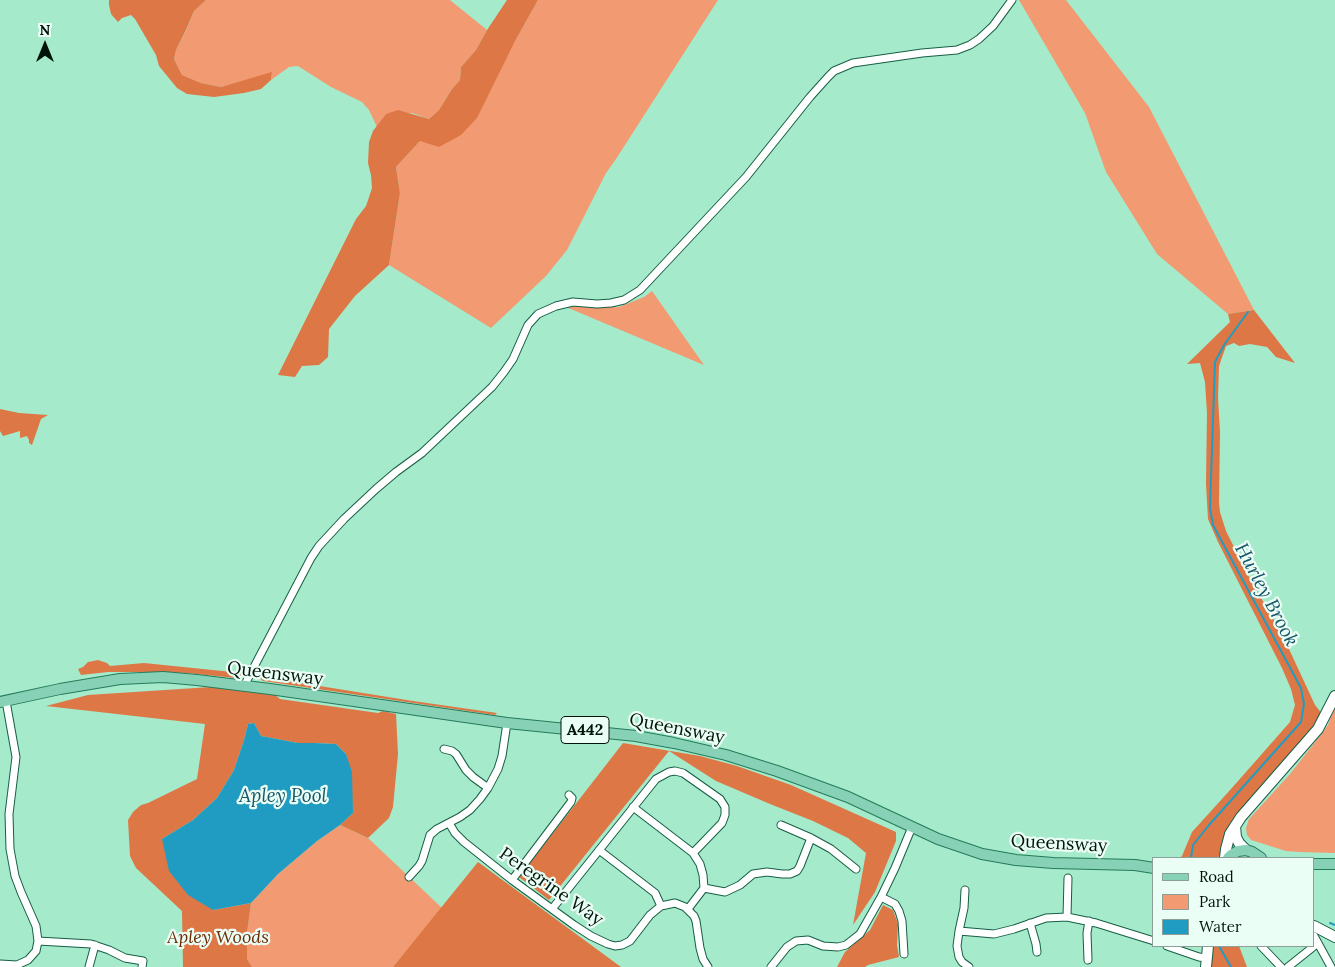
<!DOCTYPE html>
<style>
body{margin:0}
#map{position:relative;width:1335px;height:967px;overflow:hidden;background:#a5eaca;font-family:Lora,serif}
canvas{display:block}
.legend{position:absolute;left:1152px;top:857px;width:162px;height:90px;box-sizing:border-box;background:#ebfef5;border:1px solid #8da097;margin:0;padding:6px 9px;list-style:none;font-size:15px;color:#00140a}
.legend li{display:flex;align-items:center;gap:10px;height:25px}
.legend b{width:25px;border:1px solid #8da097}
.north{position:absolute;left:20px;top:20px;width:50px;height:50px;-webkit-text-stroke:4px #ebfef5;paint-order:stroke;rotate:0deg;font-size:14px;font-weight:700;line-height:20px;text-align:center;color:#00140a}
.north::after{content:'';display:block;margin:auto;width:18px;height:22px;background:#00140a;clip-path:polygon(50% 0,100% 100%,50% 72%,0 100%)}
</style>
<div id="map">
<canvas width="1335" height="967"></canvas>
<ul class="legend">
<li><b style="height:6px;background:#87d1b7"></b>Road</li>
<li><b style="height:14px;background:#f29a72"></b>Park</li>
<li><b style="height:14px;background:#209cc2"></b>Water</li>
</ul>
<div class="north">N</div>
</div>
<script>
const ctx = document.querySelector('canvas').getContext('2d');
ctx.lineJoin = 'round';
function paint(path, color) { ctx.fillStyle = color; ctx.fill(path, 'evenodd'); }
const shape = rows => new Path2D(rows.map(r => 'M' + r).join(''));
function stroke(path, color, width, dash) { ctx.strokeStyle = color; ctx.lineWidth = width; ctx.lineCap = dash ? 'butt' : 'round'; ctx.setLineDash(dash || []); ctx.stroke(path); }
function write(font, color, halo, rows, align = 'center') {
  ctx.font = font + ' Lora,serif'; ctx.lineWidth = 4.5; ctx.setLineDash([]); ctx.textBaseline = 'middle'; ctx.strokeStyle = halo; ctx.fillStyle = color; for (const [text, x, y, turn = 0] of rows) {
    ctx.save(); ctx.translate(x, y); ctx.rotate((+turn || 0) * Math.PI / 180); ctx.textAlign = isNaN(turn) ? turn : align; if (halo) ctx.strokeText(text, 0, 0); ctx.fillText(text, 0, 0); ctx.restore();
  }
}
paint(shape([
 [206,0,450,0,487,30,476,50,461,67,460,80,452,89,439,110,429,119,412,113,386,114,377,127,369,110,362,102,331,87,298,66,289,67,271,80,272,73,221,87,201,83,182,75,174,59,176,50,186,31,194,11],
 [538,0,718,0,616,159,606,173,567,250,546,276,491,328,389,265,400,193,396,167,420,141,514,43],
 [1019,0,1066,0,1149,107,1254,310,1228,314,1157,254,1106,172,1085,113],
 [652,291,704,365,566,307,580,305,604,307,619,307,644,297],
 [1335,704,1335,853,1300,852,1286,851,1251,840,1247,835,1246,828,1249,819,1290,774,1323,732,1328,725],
 [340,825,368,838,442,908,393,967,252,967,247,959,247,933,251,903,278,874,317,841]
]), '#f29a72');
paint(shape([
 [109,0,206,0,194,11,186,30,176,50,174,59,182,75,201,83,221,87,272,72,271,80,261,89,244,93,214,97,187,94,177,88,159,66,156,55,135,19,131,15,122,18,118,22,111,14,109,5],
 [507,0,538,0,514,43,477,118,461,135,439,147,420,141,396,167,400,193,389,265,355,296,329,329,328,357,319,365,302,366,295,377,278,375,356,219,366,206,372,188,371,175,368,163,369,142,373,131,386,114,398,110,429,119,439,110,452,89,460,80,461,67,476,50,487,30],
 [1254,310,1295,363,1276,357,1267,347,1250,344,1239,346,1234,343,1226,346,1219,366,1218,398,1220,432,1219,503,1220,512,1226,531,1249,577,1282,634,1315,705,1323,715,1308,738,1245,807,1218,858,1180,858,1182,856,1192,832,1231,789,1290,722,1295,705,1291,689,1282,668,1218,542,1208,519,1206,484,1207,413,1205,382,1200,363,1187,364,1230,322,1228,314],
 [0,409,19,413,48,415,41,419,32,445,29,443,29,440,27,436,20,438,20,431,3,436,0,431],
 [98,660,107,663,110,666,144,663,242,673,240,676,235,678,187,673,139,672,108,672,81,675,78,669,83,667,88,662],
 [257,676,413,701,497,713,495,715,270,682,263,681],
 [211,687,275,695,280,699,378,713,383,711,396,714,398,754,393,807,389,818,368,838,340,825,353,813,346,754,336,744,314,743,298,743,261,736,254,723,248,724,244,740,234,770,217,798,193,820,162,839,213,910,251,903,247,933,247,959,252,967,183,967,182,911,136,868,130,856,128,820,133,812,141,805,148,803,197,779,205,724,46,706,88,695],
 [623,743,700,756,737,766,791,785,896,832,896,841,875,892,853,925,866,853,848,838,813,821,770,804,716,781,669,751,549,900,519,877],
 [478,862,621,967,393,967],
 [883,905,893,910,898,924,897,945,899,957,868,965,865,967,837,967,845,952,870,930],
 [1212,946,1239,946,1247,967,1208,967]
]), '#de7746');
paint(shape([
 [254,723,261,736,298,743,314,743,336,744,346,754,352,772,353,813,340,825,317,841,278,874,251,903,213,910,188,895,169,871,162,839,193,820,217,798,234,770,244,740,248,724]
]), '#209cc2');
stroke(shape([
 [1191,858,1193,845,1209,825,1301,722,1304,704,1301,688,1213,525,1210,508,1215,362,1224,345,1248,312],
 [1330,923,1335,925],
 [1219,946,1231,967]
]), '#209cc2', 2);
const street = shape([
 [244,686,311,558,319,546,344,519,376,489,396,472,422,453,492,387,504,372,513,359,528,325,538,314,556,306,573,302,597,304,611,303,624,300,640,290,746,177,810,97,828,77,834,71,853,63,922,53,957,50,970,45,979,39,993,26,1012,0],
 [444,749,452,751,456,754,466,770,473,777,488,788],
 [633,807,693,853,700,864,703,875,704,888],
 [449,823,455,833,464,842,512,880,574,925,591,936,608,944,615,946,622,945,630,941,650,915,661,906,675,903,685,907,694,916,696,921,700,948,703,959,708,967],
 [781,825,811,838,831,849,856,869],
 [599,850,655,893,661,906],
 [409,877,419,866,422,861,430,835,437,829,460,817,470,810,480,799,488,788,498,769,502,756,507,723],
 [512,880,571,802,572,798,569,795],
 [965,890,964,908,959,931,957,946,959,957,962,962,969,967],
 [881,897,895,904,899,911,902,921,904,954],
 [552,909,656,779,669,772,675,771,683,773,720,799,725,807,725,815,722,823,693,853],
 [688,909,704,888,725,892,740,885,753,874,767,872,782,874,790,874,797,871,800,866,811,838],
 [1067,917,1068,878],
 [1030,923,1036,944,1037,952],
 [959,931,994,934,1014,929,1046,918,1067,917,1096,923,1154,941],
 [1314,936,1331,967],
 [38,941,91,944,109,950,125,958,143,961,142,967],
 [1167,946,1199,957,1206,958],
 [1261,946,1281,967],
 [1088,960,1087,933,1089,921],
 [0,964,17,965,28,960,36,951,38,941,36,926,21,892,15,876,10,849,9,814,16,757,6,701],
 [89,967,95,945],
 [771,967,787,947,796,941,808,940,823,946,838,947,846,945,860,934,881,897,895,868,912,827],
 [1288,967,1318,943]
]);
const secondary = shape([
 [1235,826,1236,837,1239,843,1246,850],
 [1225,858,1226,849,1230,834,1241,817,1318,729,1335,696],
 [1314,926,1335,937],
 [1206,967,1208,946]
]);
const primary = shape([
 [0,702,60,689,120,679,163,677,197,680,270,689,507,723,636,736,674,743,726,755,777,771,848,797,938,839,982,854,1016,860,1053,863,1135,865,1154,868],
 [1228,858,1231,855,1238,851,1246,850,1252,852,1261,858],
 [1314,864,1335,864]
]);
stroke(street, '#165e45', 9);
stroke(secondary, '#165e45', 12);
stroke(primary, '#247b5b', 12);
stroke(street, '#fff', 7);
stroke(secondary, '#fff', 10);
stroke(primary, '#87d1b7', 10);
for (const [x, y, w] of [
 [585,730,48]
]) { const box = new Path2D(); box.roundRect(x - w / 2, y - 13.5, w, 27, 4); ctx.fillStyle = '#ebfef5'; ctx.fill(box); stroke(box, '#00140a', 1); }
write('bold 16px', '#00140a', null, [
 ["A442",585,730]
]);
write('18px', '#00140a', '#ebfef5', [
 ["Queensway",275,674,7],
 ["Queensway",677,729,11],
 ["Queensway",1059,844,3],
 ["Peregrine Way",551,887,35]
]);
write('italic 18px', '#6e2c06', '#ebfef5', [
 ["Apley Woods",218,938]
]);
write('italic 19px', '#175569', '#ebfef5', [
 ["Hurley Brook",1266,595,62],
 ["Apley Pool",283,797]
]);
</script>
